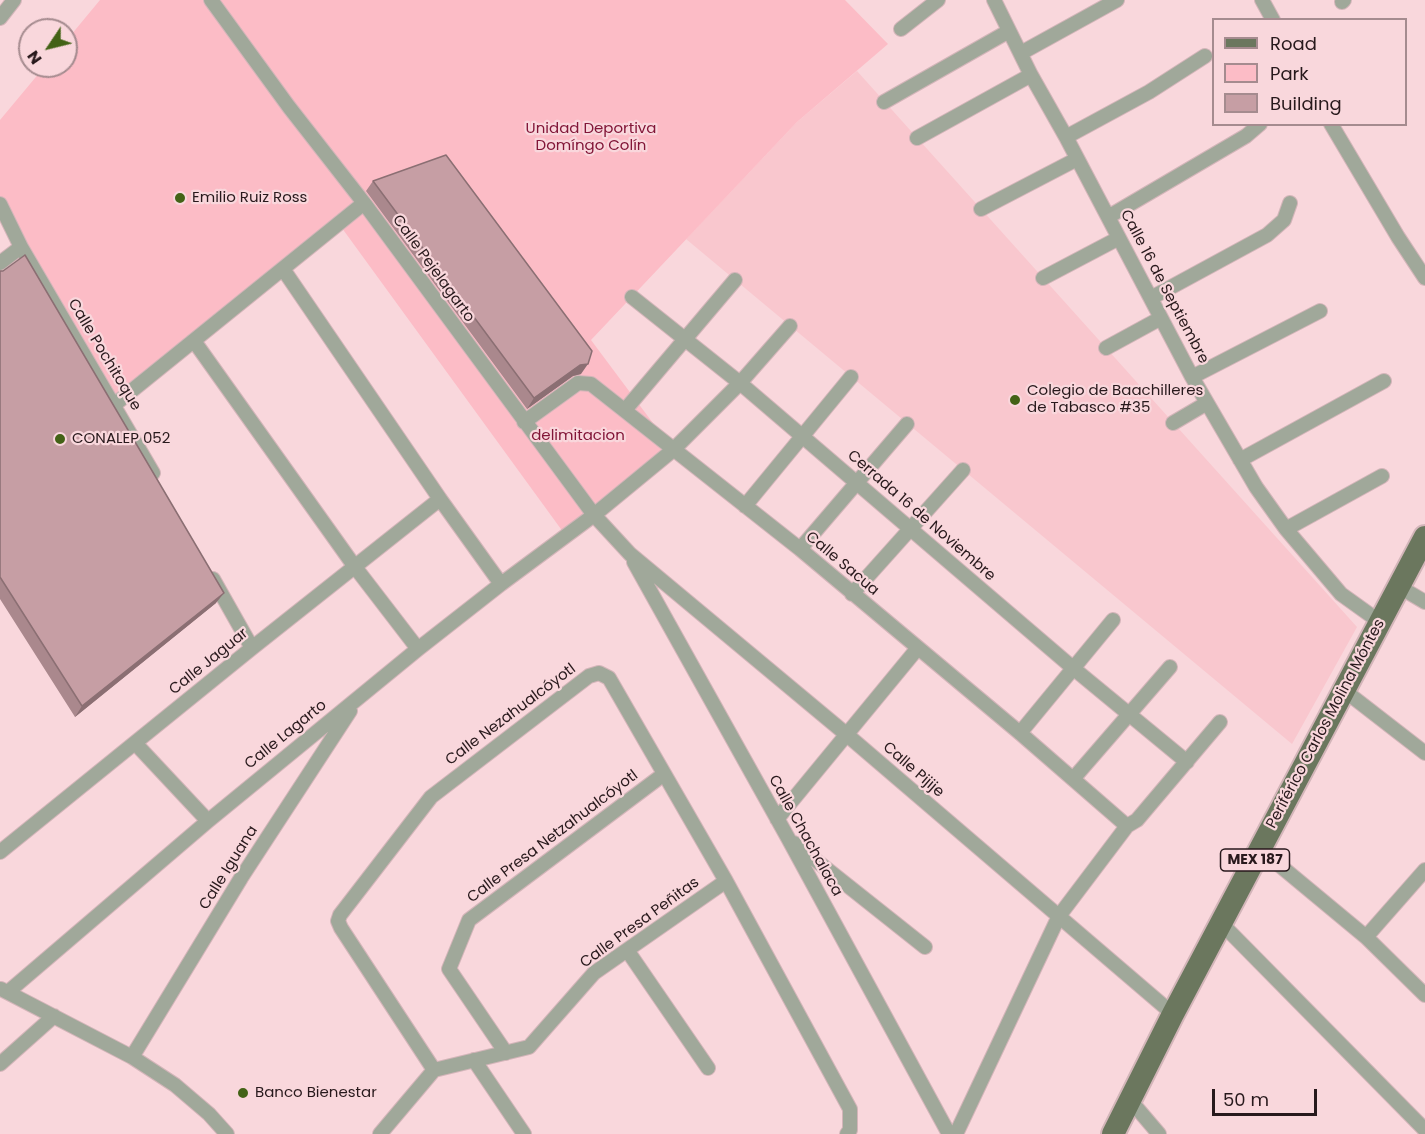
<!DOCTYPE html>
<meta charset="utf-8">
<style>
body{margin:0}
#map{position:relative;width:1425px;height:1134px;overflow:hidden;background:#f9d7dc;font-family:Poppins,sans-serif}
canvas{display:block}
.legend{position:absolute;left:1212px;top:18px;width:195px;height:108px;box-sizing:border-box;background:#f9d7dc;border:2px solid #a58b8f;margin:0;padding:8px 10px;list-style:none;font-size:18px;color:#28191c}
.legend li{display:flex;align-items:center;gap:12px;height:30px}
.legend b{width:30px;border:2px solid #a58b8f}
.north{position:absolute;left:18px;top:18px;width:60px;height:60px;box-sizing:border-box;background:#f9d7dc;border:2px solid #a58b8f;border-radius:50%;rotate:235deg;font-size:16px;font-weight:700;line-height:24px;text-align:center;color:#28191c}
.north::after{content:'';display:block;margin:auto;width:21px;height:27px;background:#436216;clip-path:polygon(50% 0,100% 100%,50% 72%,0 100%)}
.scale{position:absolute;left:1212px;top:1089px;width:105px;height:27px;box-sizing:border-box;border:3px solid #28191c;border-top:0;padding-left:8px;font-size:18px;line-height:21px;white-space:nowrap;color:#28191c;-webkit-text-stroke:4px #f9d7dc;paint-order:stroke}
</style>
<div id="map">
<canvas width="1425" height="1134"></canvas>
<ul class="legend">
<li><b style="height:8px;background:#6b775e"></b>Road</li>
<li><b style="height:16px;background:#fcbcc6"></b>Park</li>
<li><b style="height:16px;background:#c69ea4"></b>Building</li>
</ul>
<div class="north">N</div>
<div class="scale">50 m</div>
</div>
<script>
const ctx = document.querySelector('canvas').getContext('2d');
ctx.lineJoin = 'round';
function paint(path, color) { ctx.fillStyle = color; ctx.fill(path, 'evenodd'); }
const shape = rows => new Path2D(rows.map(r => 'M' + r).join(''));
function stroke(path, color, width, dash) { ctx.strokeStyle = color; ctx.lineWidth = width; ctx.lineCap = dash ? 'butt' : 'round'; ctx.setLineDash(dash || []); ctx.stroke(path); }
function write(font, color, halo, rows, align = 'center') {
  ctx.font = font + ' Poppins,sans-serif'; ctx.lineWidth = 4.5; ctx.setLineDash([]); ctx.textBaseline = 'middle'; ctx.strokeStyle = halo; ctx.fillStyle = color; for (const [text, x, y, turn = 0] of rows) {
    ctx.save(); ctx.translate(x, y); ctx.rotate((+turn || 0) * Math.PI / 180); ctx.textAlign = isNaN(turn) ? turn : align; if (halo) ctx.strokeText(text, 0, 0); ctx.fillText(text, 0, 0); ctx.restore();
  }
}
paint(shape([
 [857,71,1357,627,1292,744,686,239,797,122]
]), '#f9c7ce');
paint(shape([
 [100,0,845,0,888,44,797,122,591,340,673,450,566,536,339,224,114,405,0,204,0,120,45,66,66,66,66,41]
]), '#fcbcc6');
const street = shape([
 [211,0,289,107,364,203,594,515,630,554,846,734,1173,1014],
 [994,0,1031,75,1066,137,1192,377,1256,487,1286,529,1341,594,1380,622],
 [1262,0,1273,20],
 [1342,2,1344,0],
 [0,18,14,0],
 [901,29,938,0],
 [1021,53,1117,0],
 [884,102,1009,31],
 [1331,124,1398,237,1425,278],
 [1066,137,1149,92,1205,56],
 [917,138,1031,75],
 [0,204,21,247,153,473],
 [981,209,1077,159],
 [1108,217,1246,136,1260,124],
 [0,263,21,247],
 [283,269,440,499,501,584],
 [1043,278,1119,238],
 [632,297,740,383,1073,668,1187,762],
 [1151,298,1267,235,1284,220,1290,203],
 [194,341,355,567,418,649],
 [1106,348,1161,318],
 [1192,377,1320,311],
 [114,405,364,203],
 [625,410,735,280],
 [524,422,578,383,591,384,800,549,1020,733,1127,826],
 [1173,423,1207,403],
 [1240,460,1384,381],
 [745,506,851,377],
 [1286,529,1382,476],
 [800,549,907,424],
 [634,562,788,838,949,1134],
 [213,579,252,648],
 [1398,586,1425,602],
 [852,594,963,470],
 [1345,691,1425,753],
 [1020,733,1113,620],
 [135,743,208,821],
 [1073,779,1170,667],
 [777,819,917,649],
 [794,843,925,947],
 [1260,849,1366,937,1425,995],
 [0,852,252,648,440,499],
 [1221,923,1425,1130],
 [1366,937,1425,870],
 [627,950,708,1068],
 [1,989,132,1057,175,1085,209,1114,227,1134],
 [8,992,208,821,418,649,501,584,594,515,673,450,740,383,790,326],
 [506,1053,449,969,469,920,664,774],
 [132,1057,241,878,350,711],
 [474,1060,524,1134],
 [0,1064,54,1016],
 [434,1070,341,928,338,921,340,915,431,797,589,676,599,673,609,678,726,881,850,1109,850,1130,847,1134],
 [1130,1100,1159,1134],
 [380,1134,434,1070,529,1047,594,973,726,881],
 [956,1134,1059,916,1127,826,1137,820,1220,722]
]);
const primary = shape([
 [1113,1134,1173,1014,1425,537]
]);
stroke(street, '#d3b5b9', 16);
stroke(primary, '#d3b5b9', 26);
stroke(street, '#a0a89a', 14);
stroke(primary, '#6b775e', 22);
paint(shape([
 [373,181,581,374,573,376,527,409,366,191],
 [0,271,3,271,216,603,75,717,0,599]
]), '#aa888d');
paint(shape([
 [588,364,581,374,573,376,527,409,534,398,580,365],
 [224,593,216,603,75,717,82,706]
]), '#8b6f73');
const building = shape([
 [446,155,592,351,588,364,580,365,534,398,373,181,446,155],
 [25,255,224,593,82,706,0,577,0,271,3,271,25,255]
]);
paint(building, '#c69ea4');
stroke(building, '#8b6f73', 1.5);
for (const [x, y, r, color] of [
 [180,198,6,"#436216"],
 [1015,400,6,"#436216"],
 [60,439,6,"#436216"],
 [243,1093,6,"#436216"]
]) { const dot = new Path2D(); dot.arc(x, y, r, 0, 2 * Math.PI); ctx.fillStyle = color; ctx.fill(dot); stroke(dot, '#f9d7dc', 2); }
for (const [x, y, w] of [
 [1255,860,69]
]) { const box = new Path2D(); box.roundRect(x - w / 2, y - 11, w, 22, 4.5); ctx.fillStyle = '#f9d7dc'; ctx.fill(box); stroke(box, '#28191c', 1.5); }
write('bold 14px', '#28191c', null, [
 ["MEX 187",1255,860]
]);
write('15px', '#821638', '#f9d7dc', [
 ["Unidad Deportiva",591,129],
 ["Domíngo Colín",591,146],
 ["delimitacion",578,436]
]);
write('15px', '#28191c', '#f9d7dc', [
 ["Emilio Ruiz Ross",192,198],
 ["Colegio de Baachilleres",1027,391],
 ["de Tabasco #35",1027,408],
 ["CONALEP 052",72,439],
 ["Banco Bienestar",255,1093]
], 'left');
write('15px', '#28191c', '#f9d7dc', [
 ["Calle Pejelagarto",433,269,54],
 ["Calle 16 de Septiembre",1164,287,62],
 ["Calle Pochitoque",104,355,59],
 ["Cerrada 16 de Noviembre",921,516,41],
 ["Calle Sacua",842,564,40],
 ["Calle Jaguar",209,662,-39],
 ["Calle Nezahualcóyotl",511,715,-37],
 ["Periférico Carlos Molina Móntes",1326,724,-62],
 ["Calle Lagarto",286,735,-39],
 ["Calle Pijije",913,770,41],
 ["Calle Chachalaca",805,836,61],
 ["Calle Presa Netzahualcóyotl",553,837,-37],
 ["Calle Iguana",229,868,-58],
 ["Calle Presa Peñitas",640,923,-36]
]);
</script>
